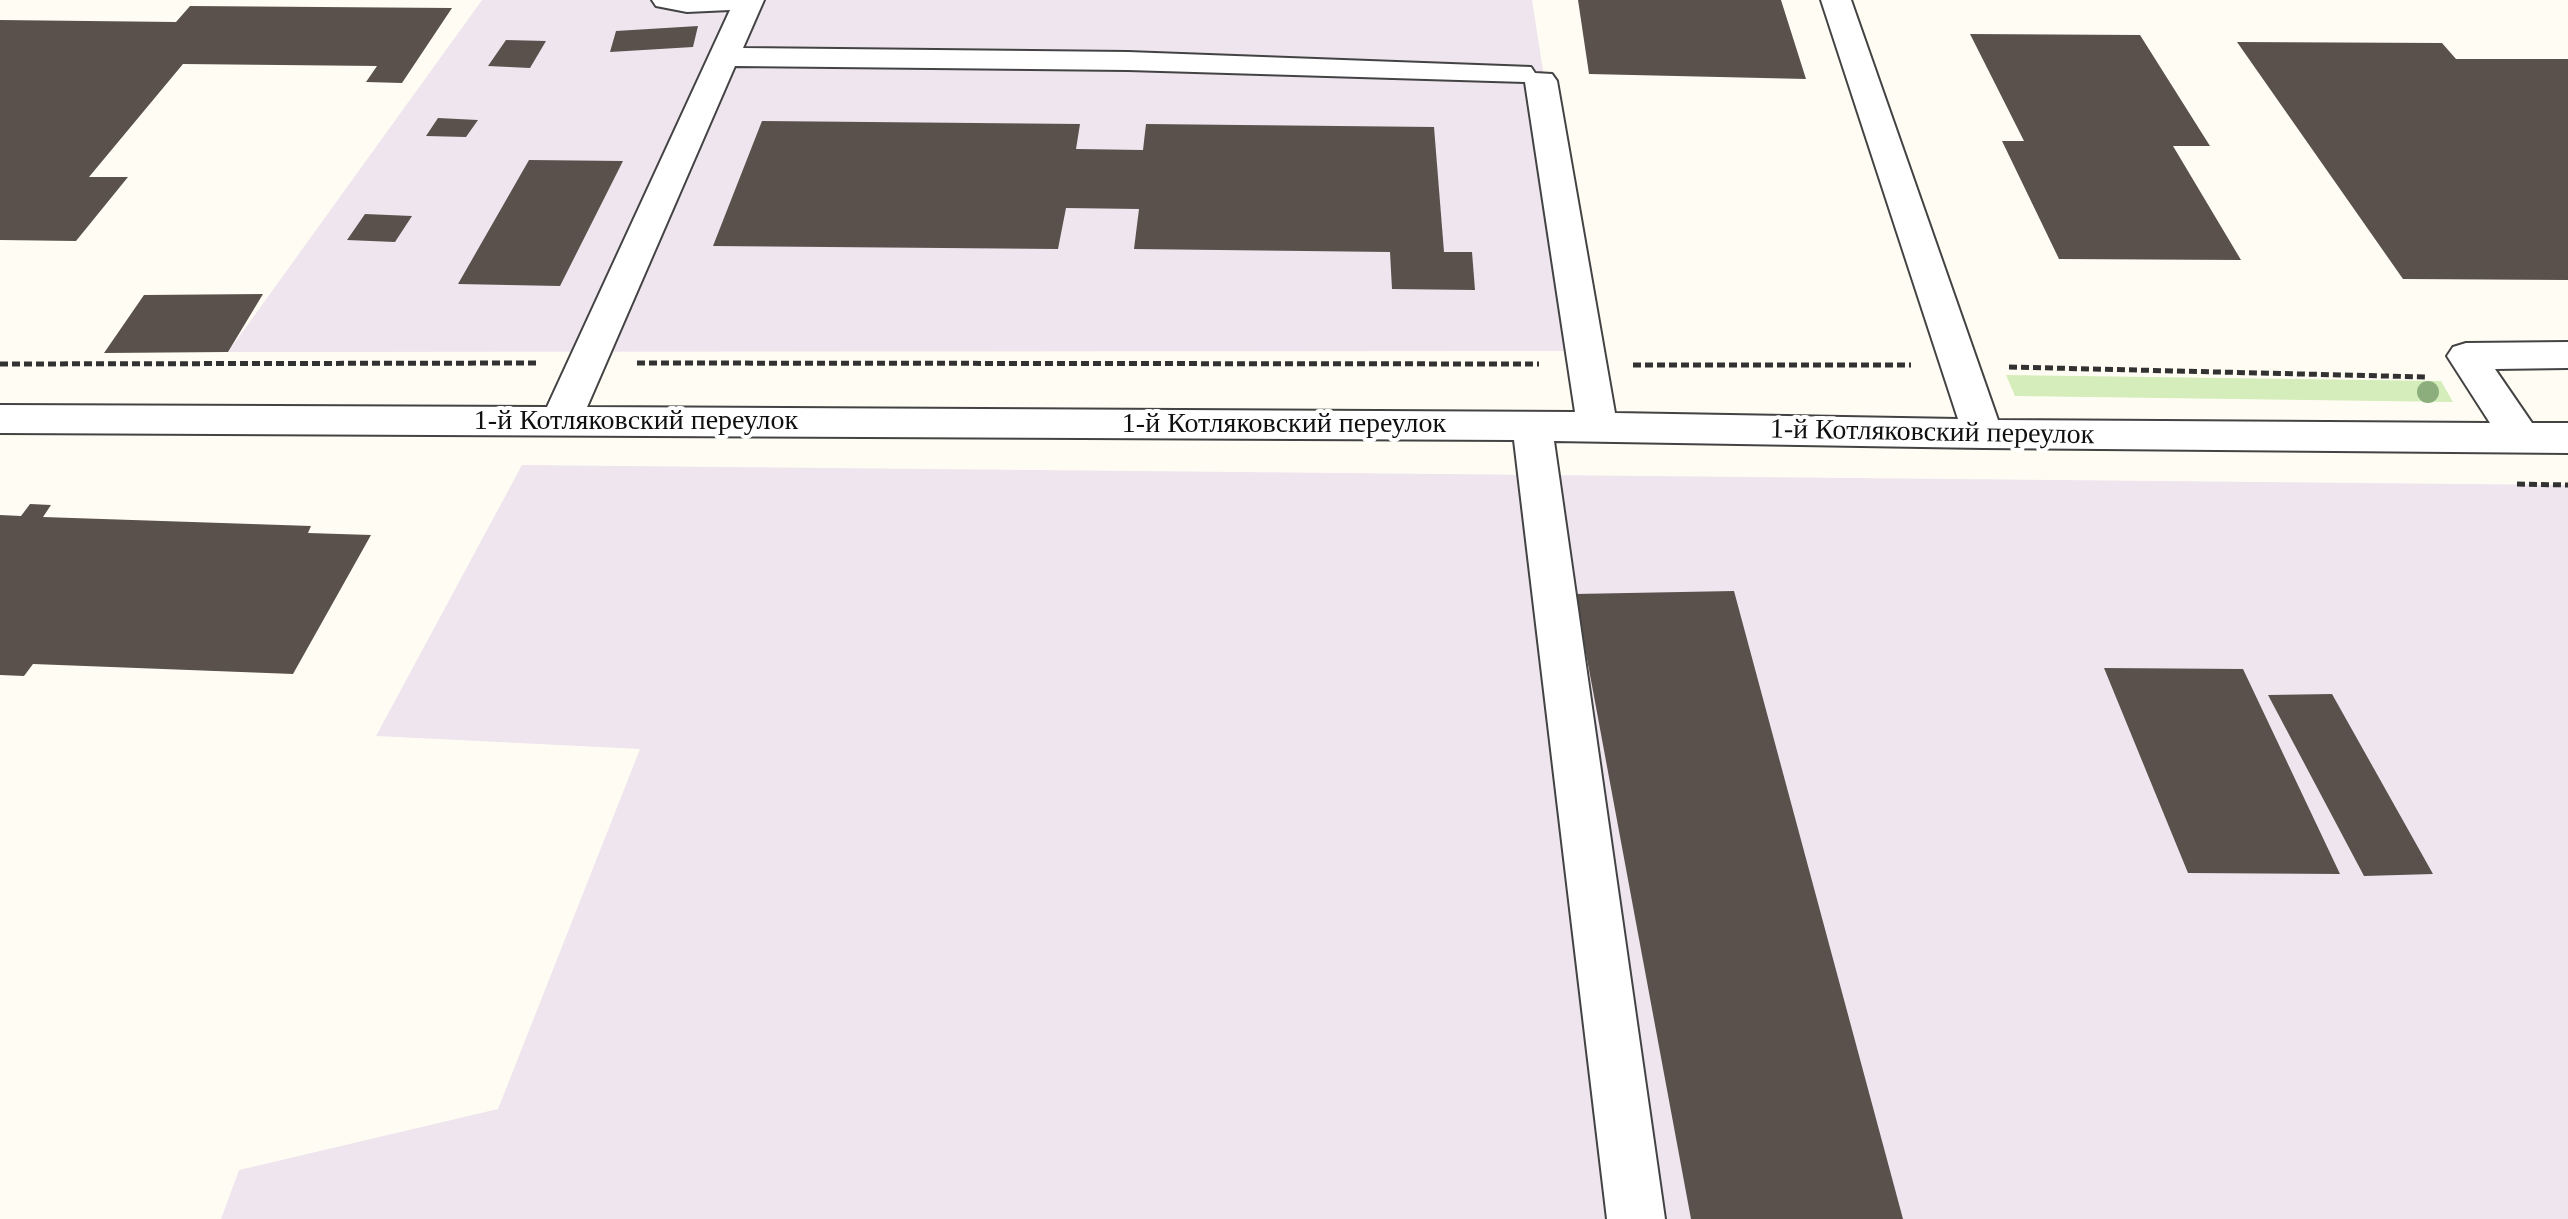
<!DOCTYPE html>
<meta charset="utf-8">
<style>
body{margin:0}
canvas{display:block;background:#fffdf3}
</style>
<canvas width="2568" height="1219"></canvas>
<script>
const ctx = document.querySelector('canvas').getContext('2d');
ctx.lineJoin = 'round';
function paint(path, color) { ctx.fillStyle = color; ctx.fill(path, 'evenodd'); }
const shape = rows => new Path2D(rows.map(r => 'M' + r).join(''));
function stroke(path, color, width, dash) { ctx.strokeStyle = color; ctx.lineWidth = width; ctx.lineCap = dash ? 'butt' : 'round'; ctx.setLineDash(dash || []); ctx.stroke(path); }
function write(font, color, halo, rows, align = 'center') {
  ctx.font = font + ' "Times New Roman",serif'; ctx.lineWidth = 8; ctx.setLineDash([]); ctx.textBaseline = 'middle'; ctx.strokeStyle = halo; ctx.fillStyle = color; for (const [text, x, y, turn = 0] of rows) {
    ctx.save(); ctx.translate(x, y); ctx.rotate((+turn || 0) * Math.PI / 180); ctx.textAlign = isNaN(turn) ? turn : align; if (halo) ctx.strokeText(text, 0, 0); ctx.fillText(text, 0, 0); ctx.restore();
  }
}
paint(shape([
 [482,0,1532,0,1587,351,228,352],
 [522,465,2568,485,2568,1219,221,1219,239,1170,498,1109,640,749,376,736]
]), '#eee5ef');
paint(shape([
 [2006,375,2441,381,2453,402,2015,396]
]), '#d4edba');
paint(shape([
 [1578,0,1781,0,1806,79,1589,74],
 [190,6,452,8,402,83,366,82,377,66,183,64,89,177,128,177,76,241,0,240,0,20,176,22],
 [698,26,693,47,610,52,616,31],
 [1970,34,2140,35,2210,146,2173,146,2241,260,2059,259,2002,141,2024,141],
 [506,40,546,41,530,68,488,66],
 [2237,42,2442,43,2456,59,2568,59,2568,280,2403,279],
 [438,118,478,120,466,137,426,136],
 [762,121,1080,124,1076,149,1143,150,1146,124,1434,127,1444,252,1472,252,1475,290,1392,289,1390,252,1134,249,1139,209,1066,208,1058,249,713,246],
 [529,160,623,161,560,286,458,284],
 [365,214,412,216,395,242,347,240],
 [263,294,228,352,104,353,144,295],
 [30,504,51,505,43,517,311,526,308,533,371,535,293,674,33,664,24,676,0,675,0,515,21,516],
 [1734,591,1903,1219,1691,1219,1575,594],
 [2104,668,2243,669,2340,874,2188,873],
 [2332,694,2433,874,2364,876,2268,695]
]), '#5a514c');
const minor = shape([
 [652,0,764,0,743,48,1128,52,1531,67,1535,73,1552,74,1557,81,1615,413,1958,419,1821,0,1851,0,1998,420,2490,423,2447,356,2453,347,2466,343,2568,342,2568,368,2495,369,2532,423,2568,423,2568,453,1983,448,1554,441,1665,1219,1607,1219,1514,440,0,433,0,405,547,407,730,10,687,12,656,6,652,0],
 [735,66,1128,70,1525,82,1575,412,587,407,735,66]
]);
stroke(minor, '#434343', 4);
stroke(shape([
 [637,363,1539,364],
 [0,364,539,363],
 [1633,365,1911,365],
 [2009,367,2427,377],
 [2517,484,2568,485]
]), '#323232', 5, [8, 4]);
paint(minor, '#fff');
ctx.fillStyle = '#8bae7c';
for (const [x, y] of [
 [2428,392]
]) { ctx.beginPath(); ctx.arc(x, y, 11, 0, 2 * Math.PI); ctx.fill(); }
write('28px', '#101010', '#fff', [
 ["1-й Котляковский переулок",636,422],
 ["1-й Котляковский переулок",1284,425],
 ["1-й Котляковский переулок",1932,433,1]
]);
</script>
